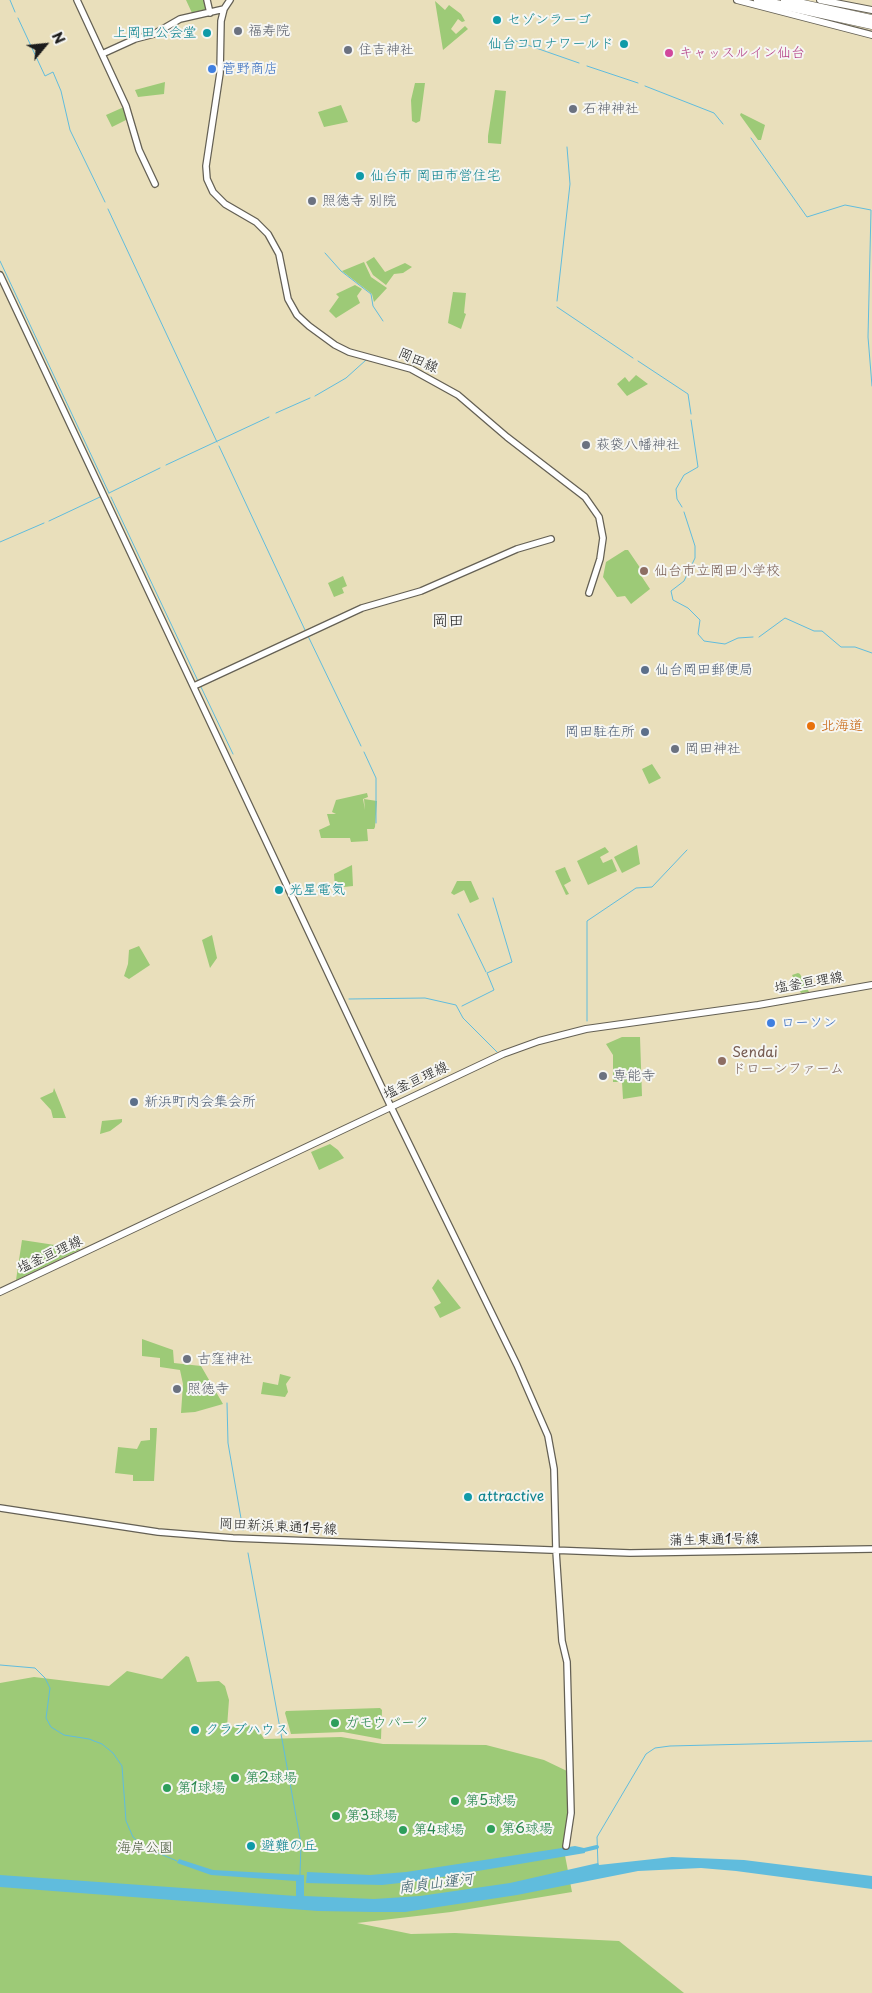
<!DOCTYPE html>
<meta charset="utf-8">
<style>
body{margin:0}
#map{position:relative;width:872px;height:1993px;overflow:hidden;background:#e9dfbb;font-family:"Playpen Sans",sans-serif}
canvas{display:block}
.north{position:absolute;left:20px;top:20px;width:50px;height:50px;-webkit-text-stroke:4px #f6f6f2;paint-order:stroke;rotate:62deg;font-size:14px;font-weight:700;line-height:20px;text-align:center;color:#1c1c1c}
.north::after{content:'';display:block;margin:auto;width:18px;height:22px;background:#1c1c1c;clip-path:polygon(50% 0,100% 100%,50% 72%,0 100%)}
</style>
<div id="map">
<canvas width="872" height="1993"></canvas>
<div class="north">N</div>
</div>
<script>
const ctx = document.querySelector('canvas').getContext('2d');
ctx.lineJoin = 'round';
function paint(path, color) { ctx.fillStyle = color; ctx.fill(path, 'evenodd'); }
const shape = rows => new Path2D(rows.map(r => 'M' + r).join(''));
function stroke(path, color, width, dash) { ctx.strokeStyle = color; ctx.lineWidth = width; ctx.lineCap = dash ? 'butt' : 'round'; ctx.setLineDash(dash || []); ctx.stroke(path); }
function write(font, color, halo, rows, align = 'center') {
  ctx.font = font + ' "Playpen Sans","Klee One",sans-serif'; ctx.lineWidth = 4; ctx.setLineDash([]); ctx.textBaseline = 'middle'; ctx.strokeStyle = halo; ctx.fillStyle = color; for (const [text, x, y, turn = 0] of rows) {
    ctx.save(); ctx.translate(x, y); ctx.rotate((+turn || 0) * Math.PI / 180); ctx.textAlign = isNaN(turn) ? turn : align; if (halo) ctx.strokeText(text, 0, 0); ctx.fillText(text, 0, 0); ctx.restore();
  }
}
paint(shape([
 [186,0,204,0,206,7,205,10,192,13],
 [435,1,445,10,449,5,461,14,465,21,462,22,458,19,451,29,456,34,465,26,468,29,443,50],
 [165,82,164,94,138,97,135,90],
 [415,83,425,83,420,121,416,123,412,121,411,100],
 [495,90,506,91,501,144,488,143,488,136],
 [341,105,348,122,324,127,318,112],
 [124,107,128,119,112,127,106,115],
 [741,113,765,125,761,140,758,140,740,115],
 [374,257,385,272,405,263,412,267,403,273,394,274,386,285,373,275,366,262],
 [364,262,371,277,387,288,374,302,372,294,342,271],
 [355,285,362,289,357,296,360,303,336,318,329,311,339,297,336,294],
 [453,292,466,293,464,313,466,314,461,329,448,323],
 [636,375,648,384,627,396,617,384,625,377,629,382],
 [625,550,628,550,643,572,640,574,650,589,631,604,625,596,617,597,603,577,606,562],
 [343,576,347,586,342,588,344,593,334,597,328,583],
 [652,764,661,778,649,784,642,769],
 [367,793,368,797,363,799,365,810,364,799,377,801,375,827,374,829,367,829,368,841,351,842,350,838,321,838,319,830,330,825,327,814,336,814,332,812,336,800],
 [637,845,640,864,622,873,614,857],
 [605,847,609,852,600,857,603,863,612,859,617,871,588,885,577,861],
 [352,865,353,886,335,888,334,874],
 [565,867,571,881,564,885,569,894,566,895,555,871],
 [457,881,471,881,479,899,470,903,464,890,454,895,451,893],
 [212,935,217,958,210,968,202,940],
 [139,946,150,965,129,979,124,976,128,964,129,950],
 [798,973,800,974,809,992,801,993,792,975],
 [622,1037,640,1037,642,1096,623,1099,622,1082,613,1082,613,1055,606,1044],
 [54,1088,61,1105,66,1118,53,1118,51,1110,40,1098,53,1092],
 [122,1119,122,1122,110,1131,100,1134,102,1121],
 [330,1144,338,1150,344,1158,319,1170,311,1152],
 [22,1240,81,1249,16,1280],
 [438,1279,461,1308,440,1318,434,1307,441,1303,432,1288],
 [142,1339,173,1350,174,1363,201,1366,223,1404,195,1412,181,1413,183,1384,180,1370,160,1367,160,1358,142,1356],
 [280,1374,291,1377,286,1384,288,1392,285,1397,261,1394,263,1382,278,1385],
 [150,1428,157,1428,154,1481,133,1481,133,1475,115,1473,118,1447,137,1449,141,1441,150,1440],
 [186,1656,189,1657,197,1682,219,1681,225,1686,229,1700,227,1727,256,1725,264,1739,341,1737,383,1744,486,1745,544,1760,567,1771,568,1817,563,1845,572,1892,451,1912,357,1923,411,1934,455,1933,619,1941,684,1993,0,1993,0,1683,34,1677,109,1686,127,1671,162,1679],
 [380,1708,382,1710,381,1739,343,1732,291,1734,285,1713,286,1711]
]), '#9dca77');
paint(shape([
 [575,1846,584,1848,585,1853,418,1881,382,1885,306,1883,307,1872,370,1875,406,1872],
 [672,1857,744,1860,872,1876,872,1889,736,1871,701,1868,638,1871,517,1895,405,1912,374,1912,318,1911,0,1887,0,1875,296,1896,296,1881,211,1875,177,1863,179,1859,213,1870,304,1875,304,1896,374,1899,420,1896,510,1883,598,1863,599,1865]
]), '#60bcdd');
stroke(shape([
 [10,0,15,12],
 [18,18,45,76,53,72,61,91,70,130,105,202],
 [513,40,579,63],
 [587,66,638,83],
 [645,86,714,113,723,124],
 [751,138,807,217,845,205,871,210,868,337,872,386],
 [108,209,217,442],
 [325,253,341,271,371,294,373,306,383,321],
 [0,261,109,493],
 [557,301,570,184,567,147],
 [557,307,633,358],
 [638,361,688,394,691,414],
 [315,396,346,378,366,360],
 [276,413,310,398],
 [75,442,101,497],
 [219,446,305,630],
 [166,465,269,417],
 [109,493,160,468],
 [111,497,198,681],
 [103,501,133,564],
 [682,507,677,499,676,489,684,475,698,467,691,420],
 [684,512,695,546,695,558,684,581,671,591,673,600,688,608,700,620,698,634,704,641,725,644,738,638,753,637],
 [49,521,100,497],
 [0,542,44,523],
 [308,636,361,746],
 [759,637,785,618,814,631,822,631,841,647,855,647,872,653],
 [201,687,233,754],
 [364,752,376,778,376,823],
 [458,914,486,972],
 [349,999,425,998,456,1005,463,1018,497,1052],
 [462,1006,494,990,487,973,512,962,493,898],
 [587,1021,587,921,636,888,652,887,687,850],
 [227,1403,228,1443,243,1530],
 [248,1553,298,1827,301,1844,300,1875],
 [0,1665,35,1668,45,1678,50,1688,46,1718,51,1727,64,1735,89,1739,102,1744,113,1753,122,1766,126,1821,133,1837,144,1847,177,1861],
 [598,1865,597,1837,646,1754,655,1748,670,1746,872,1741]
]), '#60bcdd', 1);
stroke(shape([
 [580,1851,597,1847]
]), '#60bcdd', 4);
const secondary = shape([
 [77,0,126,106,139,150,155,184],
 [207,0,210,13],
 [230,0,224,9,221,21,220,73,206,166,207,179,213,192,225,204,256,222,268,234,279,254,288,299,297,315,309,326,335,345,349,352,411,369,458,395,507,437,585,497,599,517,603,538,600,559,589,593],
 [102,54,135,39,154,34,180,19,224,9],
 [0,275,391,1107,517,1365,548,1436,554,1469,556,1551,562,1641,567,1662,571,1813,566,1846],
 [194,686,362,608,421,591,517,549,551,539],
 [0,1508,158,1532,233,1538,630,1553,872,1549]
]);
const primary = shape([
 [737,0,872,35],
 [820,0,872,10],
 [0,1292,503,1054,539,1041,586,1029,758,1005,872,985]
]);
const highway = shape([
 [758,0,872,25],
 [785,0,872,19]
]);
stroke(secondary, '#646054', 8);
stroke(primary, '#646054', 8);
stroke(highway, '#646054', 9);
stroke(secondary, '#fff', 5.5);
stroke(primary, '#fff', 6);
stroke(highway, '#fff', 8);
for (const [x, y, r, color] of [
 [497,20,5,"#0f9aa8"],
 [238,31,5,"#6b7280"],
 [207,33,5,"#0f9aa8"],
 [624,44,5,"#0f9aa8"],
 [348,50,5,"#6b7280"],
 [669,53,5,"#d1479c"],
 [212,69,5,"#3f7fe0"],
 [573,109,5,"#6b7280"],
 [360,176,5,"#0f9aa8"],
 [312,201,5,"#6b7280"],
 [586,445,5,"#6b7280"],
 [644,571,5,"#8d6e63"],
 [645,670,5,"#5c6f8a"],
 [811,726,5,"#e8710a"],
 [645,732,5,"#5c6f8a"],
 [675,749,5,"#6b7280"],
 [279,890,5,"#0f9aa8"],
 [771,1023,5,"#3f7fe0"],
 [722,1061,5,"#8d6e63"],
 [603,1076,5,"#6b7280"],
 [134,1102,5,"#5c6f8a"],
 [187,1359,5,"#6b7280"],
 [177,1389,5,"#6b7280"],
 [468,1497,5,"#0f9aa8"],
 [335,1723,5,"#2e9e5b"],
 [195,1730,5,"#0f9aa8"],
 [235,1778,5,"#2e9e5b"],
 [167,1788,5,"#2e9e5b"],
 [455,1801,5,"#2e9e5b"],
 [336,1816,5,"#2e9e5b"],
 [491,1829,5,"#2e9e5b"],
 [403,1830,5,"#2e9e5b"],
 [251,1846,5,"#0f9aa8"]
]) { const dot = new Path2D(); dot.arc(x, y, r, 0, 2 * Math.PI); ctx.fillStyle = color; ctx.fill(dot); stroke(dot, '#f6f6f2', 2); }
write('14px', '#0d838f', '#f6f6f2', [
 ["セゾンラーゴ",507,20],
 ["上岡田公会堂",197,33,"right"],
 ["仙台コロナワールド",614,44,"right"],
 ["仙台市 岡田市営住宅",370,176],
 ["光星電気",289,890],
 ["attractive",478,1497],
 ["クラブハウス",205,1730],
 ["避難の丘",261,1846]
], 'left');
write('14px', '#5b616d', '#f6f6f2', [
 ["福寿院",248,31],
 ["住吉神社",358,50],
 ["石神神社",583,109],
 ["照徳寺 別院",322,201],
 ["萩袋八幡神社",596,445],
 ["岡田神社",685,749],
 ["専能寺",613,1076],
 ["古窪神社",197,1359],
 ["照徳寺",187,1389]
], 'left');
write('14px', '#b23c85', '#f6f6f2', [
 ["キャッスルイン仙台",679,53]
], 'left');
write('14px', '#366cbe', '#f6f6f2', [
 ["菅野商店",222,69],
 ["ローソン",781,1023]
], 'left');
write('14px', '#1c1c1c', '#f6f6f2', [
 ["岡田線",418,361,23],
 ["塩釜亘理線",809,983,-10],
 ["塩釜亘理線",416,1081,-25],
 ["塩釜亘理線",50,1255,-25],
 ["岡田新浜東通1号線",278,1527,3],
 ["蒲生東通1号線",714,1540,-1]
]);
write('14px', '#785e54', '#f6f6f2', [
 ["仙台市立岡田小学校",654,571],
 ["Sendai",732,1053],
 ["ドローンファーム",732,1069]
], 'left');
write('14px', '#4e5e75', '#f6f6f2', [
 ["仙台岡田郵便局",655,670],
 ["岡田駐在所",635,732,"right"],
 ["新浜町内会集会所",144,1102]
], 'left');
write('14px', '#c56008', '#f6f6f2', [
 ["北海道",821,726]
], 'left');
write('14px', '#27864d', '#f6f6f2', [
 ["ガモウパーク",345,1723],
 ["第2球場",245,1778],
 ["第1球場",177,1788],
 ["第5球場",465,1801],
 ["第3球場",346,1816],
 ["第6球場",501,1829],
 ["第4球場",413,1830]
], 'left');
write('14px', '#49593c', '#f6f6f2', [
 ["海岸公園",145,1848]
]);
write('italic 15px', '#375c69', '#f6f6f2', [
 ["南貞山運河",436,1884,-7]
]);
write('16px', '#1c1c1c', '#f6f6f2', [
 ["岡田",448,622]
]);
</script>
